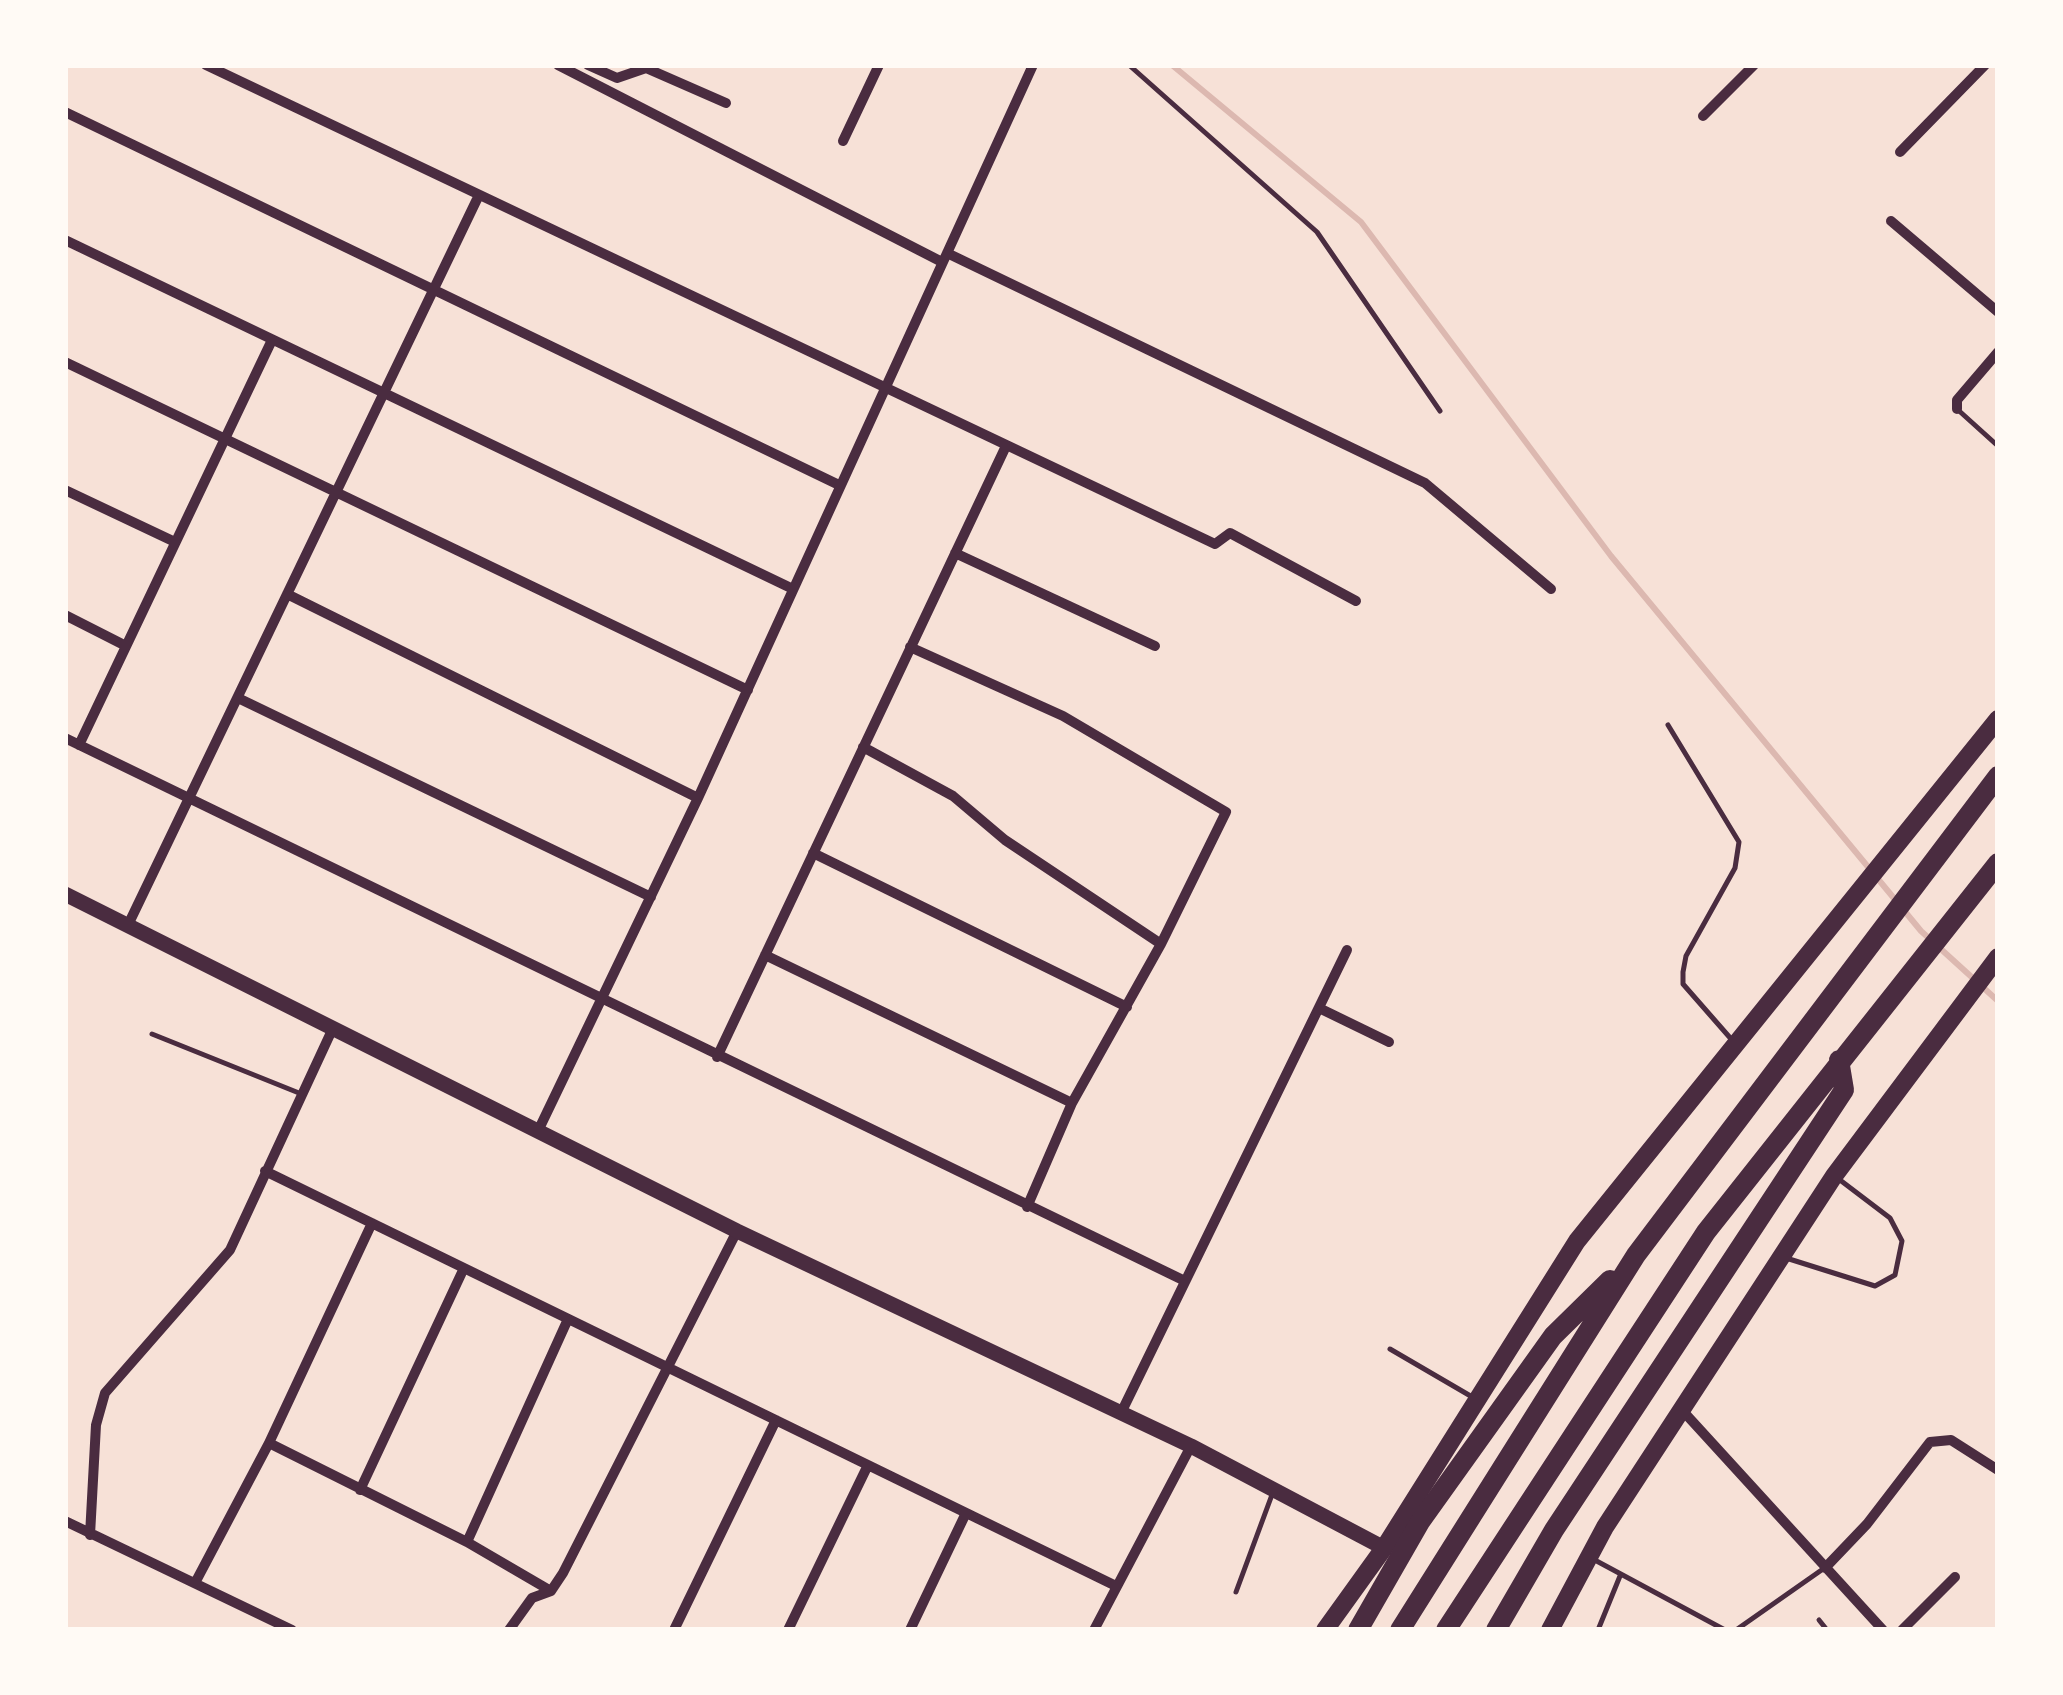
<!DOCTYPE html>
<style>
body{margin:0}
#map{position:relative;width:2063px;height:1695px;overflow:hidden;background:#f7e1d7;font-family:"Titillium Web",sans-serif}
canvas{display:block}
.frame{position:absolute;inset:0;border:68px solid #fffaf5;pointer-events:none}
</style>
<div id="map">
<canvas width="2063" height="1695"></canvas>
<div class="frame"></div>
</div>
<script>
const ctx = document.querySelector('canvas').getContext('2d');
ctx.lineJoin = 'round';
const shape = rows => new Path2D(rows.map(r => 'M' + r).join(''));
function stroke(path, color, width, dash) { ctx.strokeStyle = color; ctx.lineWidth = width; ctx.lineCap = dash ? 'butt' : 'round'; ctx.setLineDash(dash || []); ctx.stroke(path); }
stroke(shape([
 [1172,65,1361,222,1611,556,1921,931,1998,1001]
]), '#dcb8b0', 6);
stroke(shape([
 [1129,65,1317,232,1440,411],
 [1957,409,1998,446],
 [1668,725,1739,842,1735,868,1686,956,1683,972,1683,984,1732,1040],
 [152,1034,299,1093],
 [1786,1258,1875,1286,1895,1275,1902,1241,1890,1218,1836,1177],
 [1390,1349,1474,1398],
 [1591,1558,1725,1630],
 [1236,1592,1273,1492],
 [1819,1620,1827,1630],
 [1598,1630,1620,1576],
 [1736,1630,1823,1569]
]), '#4a2c40', 5);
stroke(shape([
 [206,65,1215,544,1230,533,1356,601],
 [558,65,942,262],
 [588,65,617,78,646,68,726,103],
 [65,112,839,485],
 [1703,116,1754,65],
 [843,141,879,65],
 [1900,152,1985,65],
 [1891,221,1998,312],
 [65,240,793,589],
 [947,253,1425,483,1551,589],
 [65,362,748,690],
 [1957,409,1957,400,1998,352],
 [65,490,175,542],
 [955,553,1155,646],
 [287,594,698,798],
 [65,615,126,646],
 [910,647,1063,716,1226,812,1161,944,1072,1103,1027,1207],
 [238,698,651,897],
 [65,738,1185,1281],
 [79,745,272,340],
 [863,747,953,796,1005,840,1161,944],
 [813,853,1127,1007],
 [128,925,479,195],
 [765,955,1072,1103],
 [1319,1008,1389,1042],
 [717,1057,1006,446],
 [538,1131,698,798,1033,65],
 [265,1171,1116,1586],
 [1682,1410,1883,1630],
 [1121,1413,1347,950],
 [269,1443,467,1542,551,1591],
 [360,1490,464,1268],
 [65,1521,292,1630],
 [90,1535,96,1425,105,1393,230,1250,333,1028],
 [467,1542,568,1319],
 [1825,1568,1867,1524,1930,1442,1951,1440,1998,1470],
 [195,1583,269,1443,372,1223],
 [509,1630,532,1598,551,1591,563,1573,737,1231],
 [674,1630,776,1420],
 [788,1630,868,1465],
 [910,1630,966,1513],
 [1094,1630,1191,1446],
 [1902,1630,1955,1577]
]), '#4a2c40', 10);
stroke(shape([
 [65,894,737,1231,1191,1446,1384,1548]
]), '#4a2c40', 15);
stroke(shape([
 [1325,1630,1384,1548,1577,1241,1998,719],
 [1550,1630,1605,1527,1834,1176,1998,957]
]), '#4a2c40', 18);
stroke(shape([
 [1358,1630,1420,1522,1553,1336,1610,1280],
 [1400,1630,1636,1255,1998,776],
 [1446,1630,1706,1232,1998,863],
 [1496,1630,1554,1530,1844,1090,1839,1060]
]), '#4a2c40', 20);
</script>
